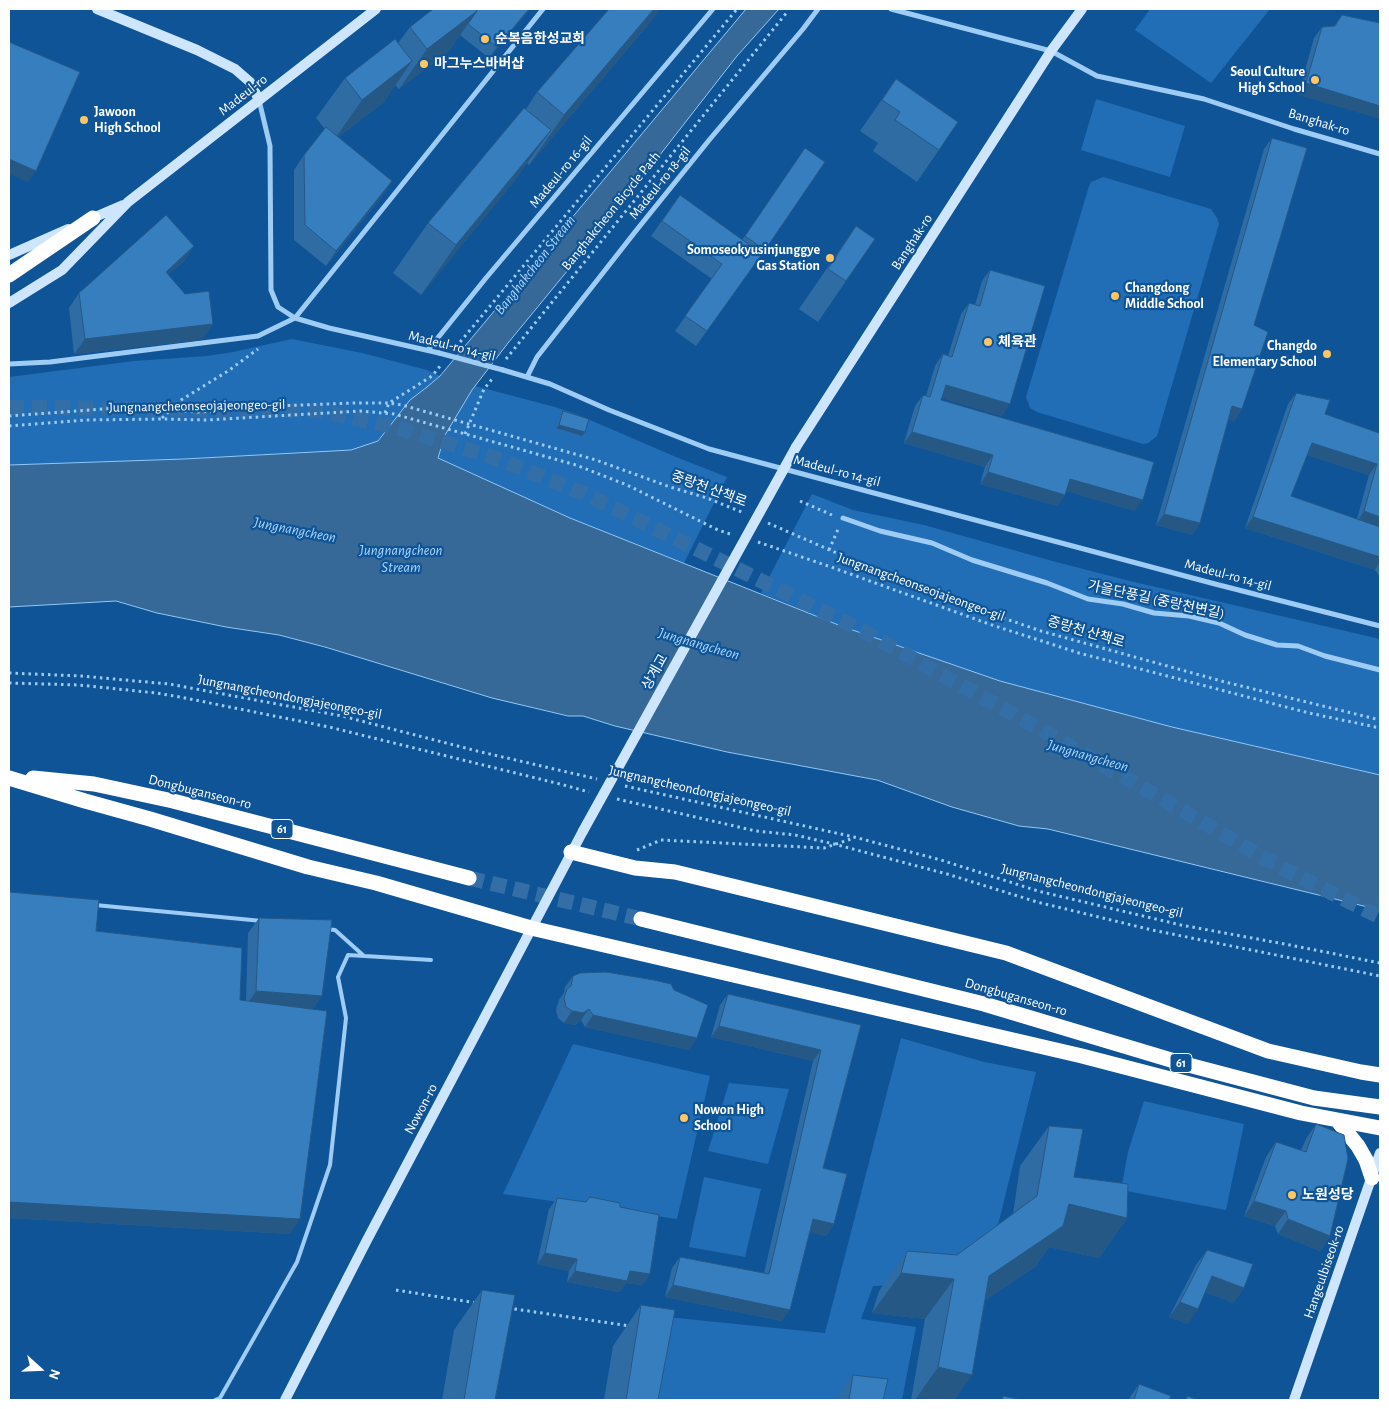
<!DOCTYPE html>
<meta charset="utf-8">
<style>
body{margin:0}
#map{position:relative;width:1389px;height:1409px;overflow:hidden;background:#0f5497;font-family:"Alegreya Sans",sans-serif}
canvas{display:block}
.frame{position:absolute;inset:0;border:10px solid #fff;pointer-events:none}
.north{position:absolute;left:15px;top:1344px;width:50px;height:50px;-webkit-text-stroke:4px #0f5497;paint-order:stroke;rotate:110deg;font-size:14px;font-weight:700;line-height:20px;text-align:center;color:#fff}
.north::after{content:'';display:block;margin:auto;width:18px;height:22px;background:#fff;clip-path:polygon(50% 0,100% 100%,50% 72%,0 100%)}
</style>
<div id="map">
<canvas width="1389" height="1409"></canvas>
<div class="frame"></div>
<div class="north">N</div>
</div>
<script>
const ctx = document.querySelector('canvas').getContext('2d');
ctx.lineJoin = 'round';
function paint(path, color) { ctx.fillStyle = color; ctx.fill(path, 'evenodd'); }
const shape = rows => new Path2D(rows.map(r => 'M' + r).join(''));
function stroke(path, color, width, dash) { ctx.strokeStyle = color; ctx.lineWidth = width; ctx.lineCap = dash ? 'butt' : 'round'; ctx.setLineDash(dash || []); ctx.stroke(path); }
function write(font, color, halo, rows, align = 'center') {
  ctx.font = font + ' "Alegreya Sans","Noto Sans KR",sans-serif'; ctx.lineWidth = 4.5; ctx.setLineDash([]); ctx.textBaseline = 'middle'; ctx.strokeStyle = halo; ctx.fillStyle = color; for (const [text, x, y, turn = 0] of rows) {
    ctx.save(); ctx.translate(x, y); ctx.rotate((+turn || 0) * Math.PI / 180); ctx.textAlign = isNaN(turn) ? turn : align; if (halo) ctx.strokeText(text, 0, 0); ctx.fillText(text, 0, 0); ctx.restore();
  }
}
paint(shape([
 [1150,9,1270,9,1211,83,1135,30],
 [1096,99,1185,126,1170,177,1081,150],
 [1103,177,1211,209,1217,218,1219,224,1157,436,1148,443,1143,444,1037,412,1030,408,1026,397,1089,186,1091,182],
 [292,339,362,353,427,370,440,376,427,387,410,400,378,441,351,450,184,459,9,465,9,377,134,361,207,356,233,352],
 [475,386,555,407,576,414,676,457,727,477,684,563,570,518,438,458,445,435,456,413],
 [812,494,853,510,924,525,1056,562,1130,581,1380,639,1380,775,1172,727,1000,681,841,626,761,593],
 [901,1038,984,1062,1036,1072,997,1229,925,1284,873,1286,861,1319,916,1327,902,1400,643,1400,657,1316,825,1333],
 [573,1044,710,1076,677,1219,503,1194],
 [729,1083,789,1089,768,1164,708,1151],
 [1144,1101,1244,1124,1226,1210,1121,1190,1128,1152],
 [704,1177,761,1189,745,1257,689,1247]
]), '#216eb6');
const water = shape([
 [746,9,779,9,737,56,610,219,508,343,472,390,445,435,438,458,570,518,841,626,1000,681,1172,727,1380,775,1380,910,1048,829,1019,826,952,807,877,780,727,752,615,726,583,716,568,716,547,711,492,698,325,647,279,635,226,627,157,613,116,601,9,607,9,465,184,459,351,450,378,441,410,400,427,387,440,376,746,9]
]);
paint(water, '#366898');
stroke(water, '#90c8f8', 1);
stroke(shape([
 [9,407,320,411,395,427,495,458,583,493,861,630,1058,739,1280,867,1380,917],
 [469,878,641,919]
]), '#336ea7', 15, [15, 8]);
stroke(shape([
 [456,347,737,9],
 [506,359,788,11],
 [385,413,389,403,432,376,441,365],
 [9,416,130,407,156,410,199,412,275,406,353,403,389,403,402,405,596,460,670,487,707,498,744,513],
 [162,418,181,400,228,371,258,349],
 [9,426,86,420,162,419,207,420,360,411,394,414,576,465,627,485,718,530,733,535],
 [465,434,484,389,492,379],
 [800,501,832,515],
 [768,523,864,565,954,601,1041,631,1225,682,1380,720],
 [758,542,831,567,989,624,1079,653,1309,713,1380,728],
 [829,550,839,527],
 [9,673,81,676,169,684,342,716,477,751,597,779],
 [9,683,79,685,156,693,180,697,329,727,560,784,589,792],
 [625,786,854,837,941,860,1038,891,1181,925,1290,945,1380,963],
 [617,799,756,831,795,835,834,844,947,874,1037,902,1152,930,1380,976],
 [637,850,661,840,824,848,854,838],
 [396,1290,477,1303],
 [508,1308,630,1326]
]), '#9eccf4', 3, [2.5, 4]);
stroke(shape([
 [95,905,262,921],
 [326,929,335,930,364,956],
 [215,1400,220,1398,297,1262,330,1165,346,1018,338,977,348,955,431,960]
]), '#9eccf4', 4);
stroke(shape([
 [891,9,1051,51,1097,76,1204,99,1294,129,1380,154],
 [259,100,270,146,271,290,278,307,295,318,329,328,439,353],
 [428,350,486,278,713,9],
 [9,364,50,362,258,336,295,318,543,9],
 [503,370,550,384,609,410,709,449,1215,584,1380,626],
 [527,377,537,357,635,232,710,139,803,29,818,9],
 [843,518,880,531,932,543,972,560,1047,583,1088,599,1123,604,1154,613,1189,616,1219,623,1245,635,1277,645,1298,646,1325,656,1380,670]
]), '#9eccf4', 5);
stroke(shape([
 [97,9,197,50,235,69,250,82,259,100],
 [88,220,123,205],
 [9,255,68,229],
 [9,303,62,270,128,202,376,9],
 [796,447,1051,51,1082,9],
 [285,1400,367,1240,583,831],
 [1294,1400,1380,1153]
]), '#cee6fd', 10);
stroke(shape([
 [9,275,93,218],
 [9,778,85,801,150,819,308,867,376,883,531,928,1082,1056,1301,1113,1380,1128],
 [33,778,94,784,173,801,469,878],
 [571,852,635,868,675,872,1006,953,1268,1051,1361,1072,1380,1075],
 [641,919,984,1004,1181,1063,1314,1098,1380,1107],
 [1337,1120,1358,1146,1366,1160,1372,1178]
]), '#fff', 15);
stroke(shape([
 [439,353,503,370]
]), '#9eccf4', 5);
stroke(shape([
 [583,831,796,447]
]), '#cee6fd', 10);
paint(shape([
 [433,9,530,9,489,58,460,35,449,51,399,89,395,85,384,102,338,137,392,181,382,196,326,266,294,240,294,170,304,155,325,129,316,118,345,78,398,43,410,27],
 [1342,15,1380,23,1298,95,1314,38,1322,27,1334,26],
 [653,19,529,165,527,163,515,180,421,295,393,273,428,223,526,109,537,92],
 [896,79,958,122,917,182,873,151,878,143,860,131],
 [1272,138,1254,325,1242,409,1234,421,1228,419,1200,523,1192,535,1156,525,1264,149],
 [805,148,765,250,696,346,675,331,712,279,651,236,680,195,742,240],
 [856,226,846,281,818,322,799,309],
 [194,246,184,261,168,275,202,340,74,354,69,308,79,293],
 [990,270,1002,416,942,398,941,400,1135,511,1066,491,1065,495,1057,506,980,484,985,467,904,443,915,406,923,395,926,396,935,366,943,354,948,356,961,314,969,303,975,305,982,281],
 [1296,393,1325,414,1379,433,1380,432,1380,577,1375,570,1245,528,1288,404],
 [1307,455,1369,475,1357,519,1291,496],
 [563,411,585,432,582,436,556,428,560,415],
 [9,892,96,931,240,1000,246,1001,248,933,259,918,313,1009,290,1234,9,1218],
 [573,976,689,1050,585,1027,581,1020,575,1025,564,1023,558,1018,556,1010,559,1000,564,993,565,987],
 [728,994,861,1025,823,1168,834,1224,826,1236,810,1232,782,1321,665,1297,672,1268,680,1257,764,1273,813,1061,711,1037,720,1005],
 [1316,1124,1330,1236,1320,1251,1278,1234,1275,1226,1244,1216,1266,1157,1276,1142,1301,1150,1306,1139],
 [1049,1126,1074,1177,1127,1218,1099,1258,1049,1247,1035,1267,985,1300,972,1375,954,1400,911,1400,925,1319,872,1313,879,1291,907,1251,957,1255,1013,1214,1020,1166],
 [557,1198,620,1207,650,1274,642,1285,626,1283,619,1292,567,1282,569,1271,537,1264,549,1209],
 [1207,1250,1244,1288,1233,1303,1205,1292,1188,1324,1169,1317,1196,1265],
 [482,1290,495,1400,442,1400,454,1330],
 [641,1305,658,1400,604,1400,613,1346],
 [853,1375,883,1400,835,1400],
 [1139,1384,1169,1400,1128,1400]
]), '#2f6ca4');
paint(shape([
 [529,9,530,9,489,58,497,47],
 [654,9,660,9,653,19,529,165,564,115],
 [477,11,449,51,399,89,427,49],
 [412,61,384,102,334,140,362,100],
 [1306,83,1380,106,1380,119,1298,95],
 [551,130,515,180,421,295,456,245],
 [9,159,36,171,28,182,9,174],
 [392,181,382,196,326,266,336,251],
 [194,246,184,261,155,287,166,272],
 [213,324,202,340,74,354,85,339],
 [946,385,1010,404,1002,416,938,397],
 [1232,406,1242,409,1234,421,1224,418],
 [559,425,585,432,582,436,556,428],
 [912,432,993,455,985,467,904,443],
 [1312,443,1377,464,1369,475,1304,454],
 [988,472,1065,495,1057,506,980,484],
 [1070,479,1143,500,1135,511,1062,490],
 [1364,511,1380,517,1380,531,1356,523],
 [1164,514,1200,523,1192,535,1156,525],
 [1253,517,1380,557,1380,562,1375,570,1245,528],
 [256,991,322,996,312,1011,246,1006],
 [589,1009,581,1020,575,1025,564,1023,572,1011],
 [593,1015,697,1038,689,1050,585,1027],
 [719,1026,821,1050,813,1061,711,1037],
 [1254,1201,1286,1211,1275,1226,1244,1216],
 [9,1202,300,1219,290,1234,9,1218],
 [1069,1204,1127,1218,1099,1258,1049,1247,1035,1267,961,1316,989,1276],
 [813,1219,834,1224,826,1236,805,1231],
 [1288,1219,1330,1236,1320,1251,1278,1234],
 [545,1253,577,1259,569,1271,537,1264],
 [575,1271,630,1271,650,1274,642,1285,626,1283,619,1292,567,1282],
 [901,1273,954,1279,925,1319,872,1313],
 [1212,1276,1244,1288,1233,1303,1202,1291],
 [673,1285,790,1310,782,1321,665,1297],
 [1180,1302,1198,1309,1188,1324,1169,1317],
 [938,1367,972,1375,954,1400,915,1400]
]), '#265886');
const building = shape([
 [433,9,476,9,477,11,427,49,410,27,433,9],
 [476,9,529,9,497,47,468,24,477,11,476,9],
 [609,9,654,9,564,115,537,92,609,9],
 [1342,15,1380,23,1380,106,1306,83,1322,27,1335,26,1342,15],
 [395,39,412,61,362,100,345,78,395,39],
 [9,42,80,72,36,171,9,159,9,42],
 [896,79,958,122,939,150,895,120,900,112,882,100,896,79],
 [524,108,551,130,456,245,428,223,524,108],
 [326,127,392,181,336,251,305,225,304,155,326,127],
 [1272,138,1307,148,1254,325,1268,332,1242,409,1232,406,1200,523,1164,514,1272,138],
 [805,148,825,162,765,250,745,236,805,148],
 [680,195,762,254,707,331,685,316,722,264,662,221,680,195],
 [166,215,194,246,166,272,185,294,209,291,213,324,85,339,79,293,166,215],
 [856,226,875,239,846,281,828,269,856,226],
 [990,270,1045,286,1010,404,946,385,941,400,1154,462,1143,500,1070,479,1065,495,988,472,993,455,912,432,923,395,930,397,943,354,952,357,969,303,980,306,990,270],
 [1296,393,1330,400,1325,414,1379,433,1380,432,1380,517,1364,511,1377,464,1312,443,1291,496,1380,527,1380,557,1253,517,1296,393],
 [563,411,589,419,585,432,559,425,563,411],
 [9,810,10,810,9,824,9,810],
 [9,892,99,900,96,931,242,948,240,1000,327,1011,300,1219,9,1202,9,892],
 [259,918,332,920,322,996,256,991,259,918],
 [606,972,654,980,671,984,674,990,708,1005,697,1038,593,1015,589,1009,583,1013,572,1011,566,1007,564,998,567,989,571,986,573,976,580,973,606,972],
 [728,994,861,1025,823,1168,847,1174,834,1224,813,1219,790,1310,673,1285,680,1257,769,1274,821,1050,719,1026,728,994],
 [1316,1124,1344,1135,1348,1159,1330,1236,1288,1219,1286,1211,1254,1201,1276,1142,1306,1152,1316,1124],
 [1049,1126,1083,1129,1074,1177,1128,1184,1127,1218,1069,1204,1063,1226,989,1276,972,1375,938,1367,954,1279,901,1273,907,1251,957,1255,1037,1196,1049,1126],
 [590,1197,620,1203,620,1207,659,1215,650,1274,630,1271,627,1281,575,1271,577,1259,545,1253,557,1198,586,1202,590,1197],
 [1207,1250,1253,1264,1244,1288,1212,1276,1198,1309,1180,1302,1207,1250],
 [482,1290,515,1295,495,1400,464,1400,482,1290],
 [641,1305,675,1310,658,1400,626,1400,641,1305],
 [853,1375,888,1379,883,1400,849,1400,853,1375],
 [1139,1384,1171,1396,1169,1400,1134,1400,1139,1384],
 [1003,1396,1023,1400,1002,1400,1003,1396],
 [1187,1396,1199,1400,1186,1400,1187,1396]
]);
paint(building, '#377ebf');
stroke(building, '#265886', 1);
for (const [x, y, r, color] of [
 [485,39,5,"#ffc662"],
 [424,64,5,"#ffc662"],
 [1315,80,5,"#ffc662"],
 [84,120,5,"#ffc662"],
 [830,258,5,"#ffc662"],
 [1115,296,5,"#ffc662"],
 [988,342,5,"#ffc662"],
 [1327,354,5,"#ffc662"],
 [684,1118,5,"#ffc662"],
 [1292,1195,5,"#ffc662"]
]) { const dot = new Path2D(); dot.arc(x, y, r, 0, 2 * Math.PI); ctx.fillStyle = color; ctx.fill(dot); stroke(dot, '#0f5497', 2); }
for (const [x, y, w] of [
 [282,829,22],
 [1181,1063,22]
]) { const box = new Path2D(); box.roundRect(x - w / 2, y - 9.5, w, 19, 4); ctx.fillStyle = '#0f5497'; ctx.fill(box); stroke(box, '#fff', 1); }
write('bold 12px', '#fff', null, [
 ["61",282,829],
 ["61",1181,1063]
]);
write('bold 14px', '#fff', '#0f5497', [
 ["순복음한성교회",495,39],
 ["마그누스바버샵",434,64],
 ["Seoul Culture",1305,72,"right"],
 ["High School",1305,88,"right"],
 ["Jawoon",94,112],
 ["High School",94,128],
 ["Somoseokyusinjunggye",820,250,"right"],
 ["Gas Station",820,266,"right"],
 ["Changdong",1125,288],
 ["Middle School",1125,304],
 ["체육관",998,342],
 ["Changdo",1317,346,"right"],
 ["Elementary School",1317,362,"right"],
 ["Nowon High",694,1110],
 ["School",694,1126],
 ["노원성당",1302,1195]
], 'left');
write('14px', '#fff', '#0f5497', [
 ["Madeul-ro",243,95,-38],
 ["Banghak-ro",1319,122,17],
 ["Madeul-ro 16-gil",561,172,-50],
 ["Madeul-ro 18-gil",660,183,-51],
 ["Banghakcheon Bicycle Path",611,211,-51],
 ["Banghak-ro",912,242,-57],
 ["Madeul-ro 14-gil",452,346,14],
 ["Jungnangcheonseojajeongeo-gil",197,406,-1],
 ["Madeul-ro 14-gil",837,471,15],
 ["중랑천 산책로",709,489,20],
 ["Madeul-ro 14-gil",1228,575,15],
 ["Jungnangcheonseojajeongeo-gil",921,587,20],
 ["가을단풍길 (중랑천변길)",1156,600,12],
 ["중랑천 산책로",1086,632,16],
 ["상계교",655,672,-61],
 ["Jungnangcheondongjajeongeo-gil",290,697,11],
 ["Jungnangcheondongjajeongeo-gil",700,791,13],
 ["Dongbuganseon-ro",200,792,14],
 ["Jungnangcheondongjajeongeo-gil",1092,891,14],
 ["Dongbuganseon-ro",1016,997,16],
 ["Nowon-ro",421,1109,-62],
 ["Hangeulbiseok-ro",1324,1272,-71]
]);
write('italic 15px', '#abd5fb', '#0f5497', [
 ["Banghakcheon Stream",535,265,-52],
 ["Jungnangcheon",295,530,11],
 ["Jungnangcheon",401,550],
 ["Stream",401,567],
 ["Jungnangcheon",699,644,16],
 ["Jungnangcheon",1088,756,16]
]);
</script>
